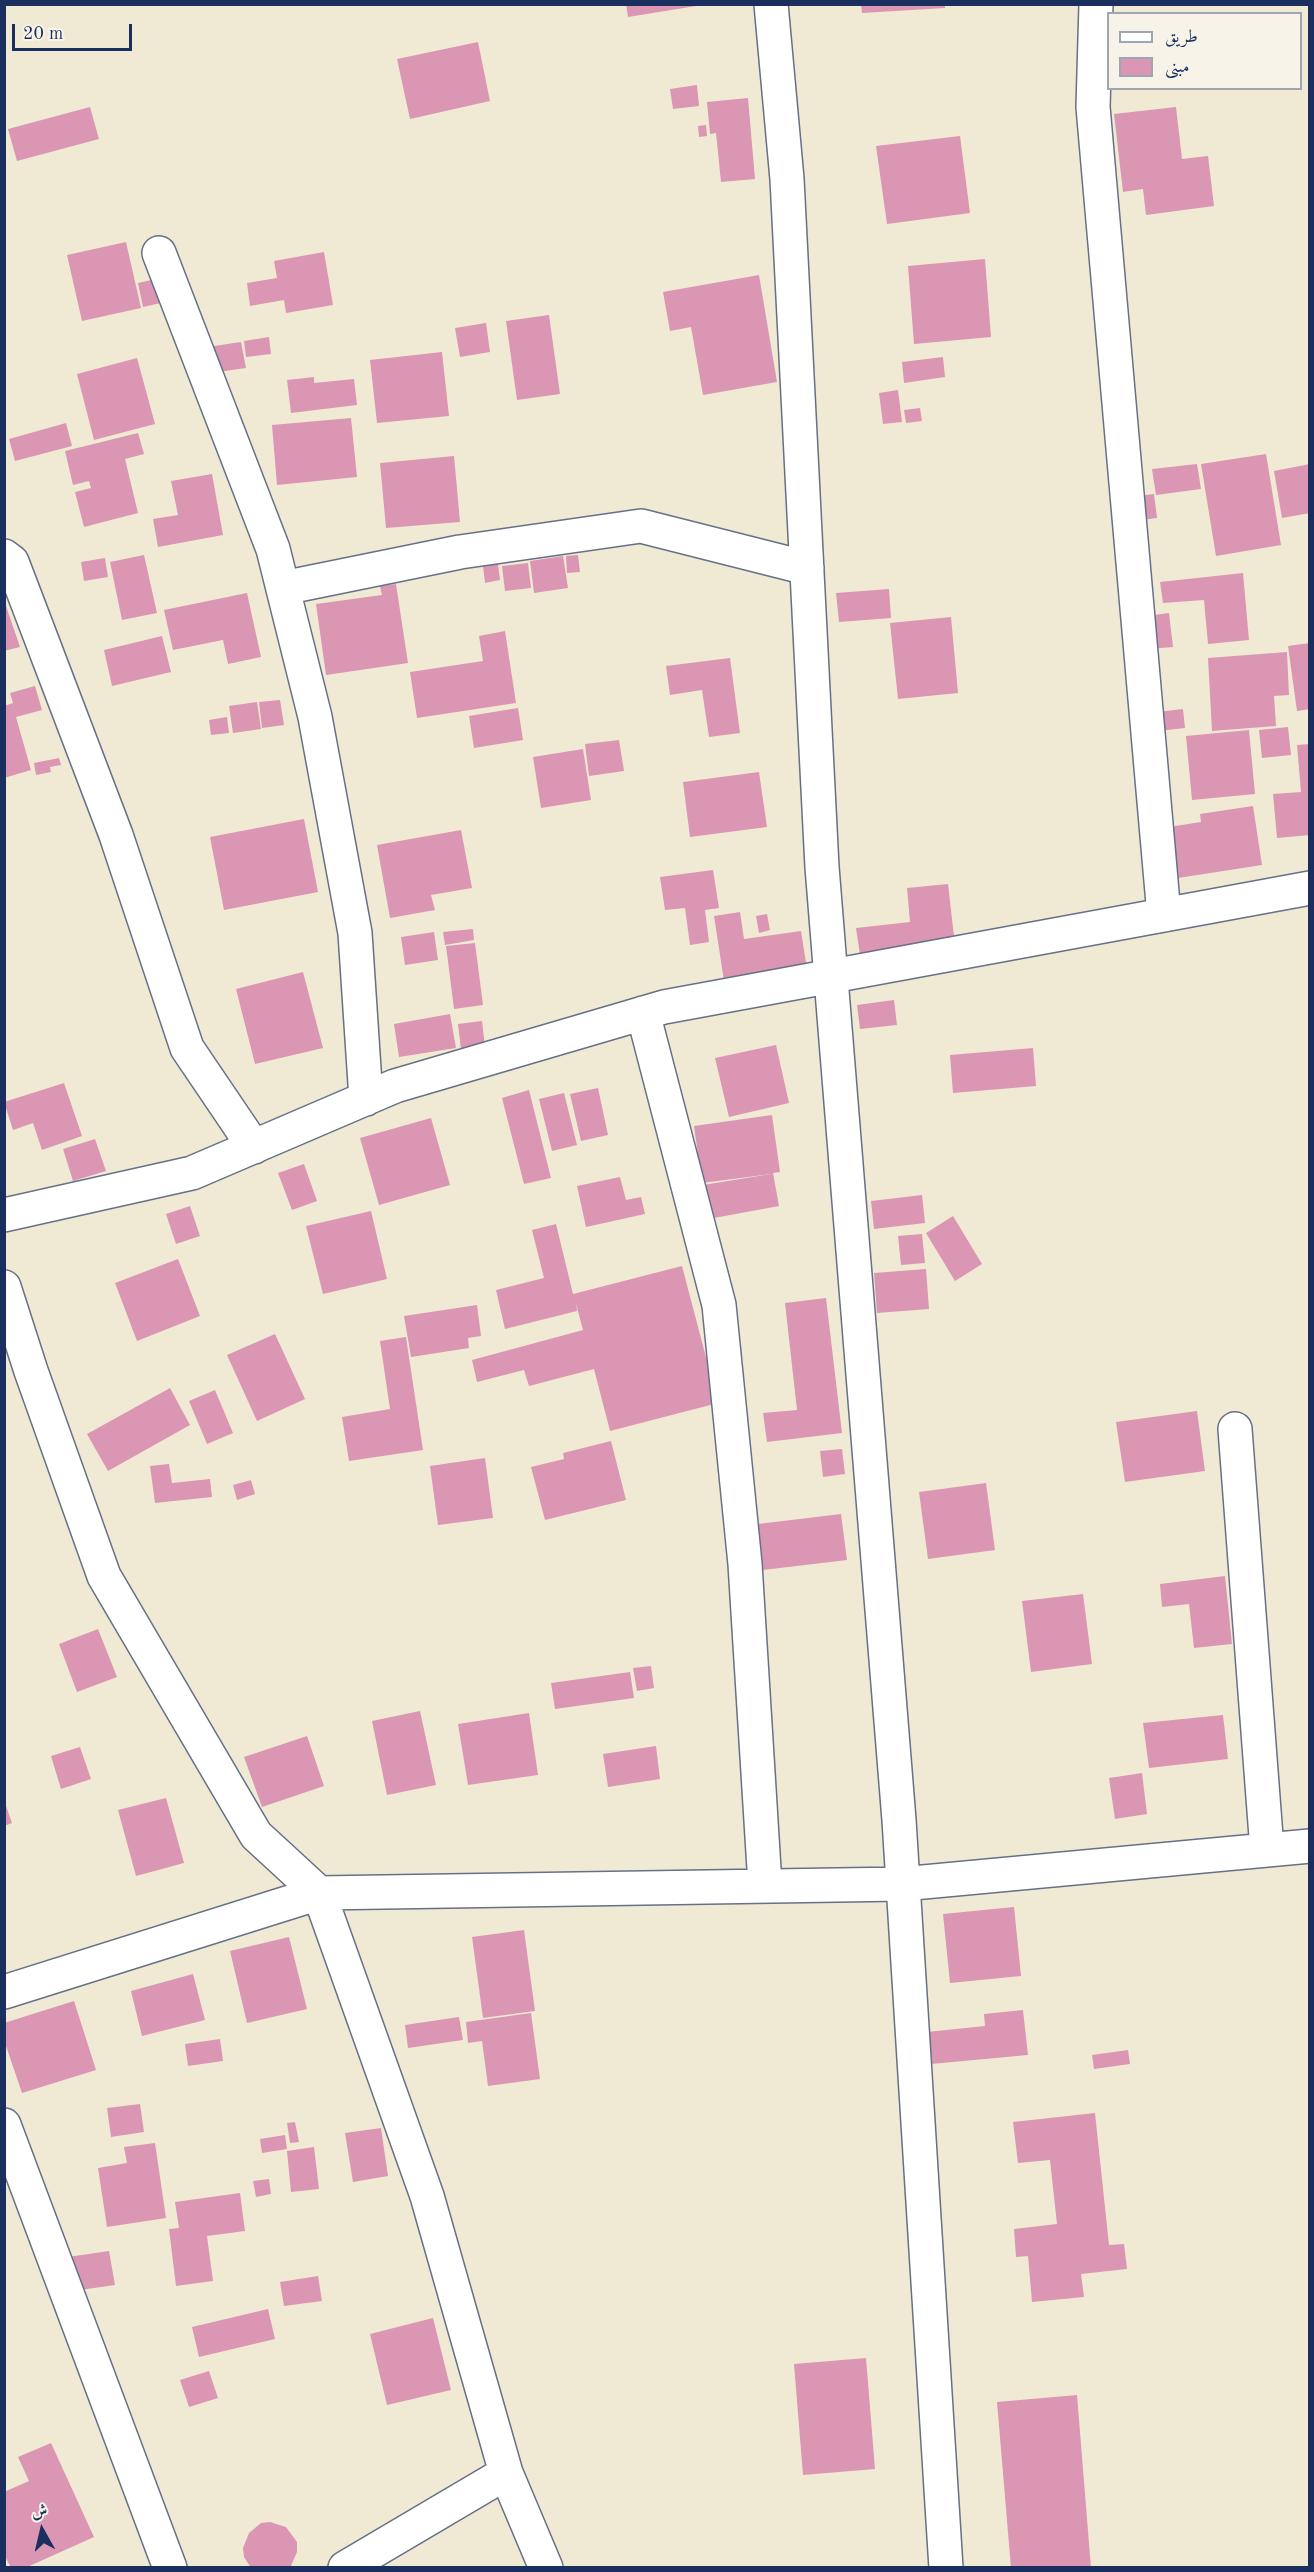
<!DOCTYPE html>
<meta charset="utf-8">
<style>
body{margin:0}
#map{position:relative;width:1314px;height:2572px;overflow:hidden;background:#f0ead4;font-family:"Old Standard TT",Amiri,serif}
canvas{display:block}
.frame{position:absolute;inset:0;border:6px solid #1b2f5e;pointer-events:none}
.legend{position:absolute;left:1107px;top:12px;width:195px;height:78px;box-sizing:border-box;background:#f7f3e8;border:2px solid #9fa5b1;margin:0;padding:8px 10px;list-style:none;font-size:18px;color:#1b2f5e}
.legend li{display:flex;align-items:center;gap:12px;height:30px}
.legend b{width:30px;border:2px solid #9fa5b1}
.north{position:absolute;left:12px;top:2500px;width:60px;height:60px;-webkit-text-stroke:4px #f7f3e8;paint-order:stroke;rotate:352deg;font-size:16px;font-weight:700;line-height:24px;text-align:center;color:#1b2f5e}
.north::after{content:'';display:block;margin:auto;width:21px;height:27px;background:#1b2f5e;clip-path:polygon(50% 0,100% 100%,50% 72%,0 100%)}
.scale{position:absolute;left:12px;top:24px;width:120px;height:27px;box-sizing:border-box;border:3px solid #1b2f5e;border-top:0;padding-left:8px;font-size:18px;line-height:21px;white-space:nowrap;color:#1b2f5e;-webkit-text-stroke:4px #f7f3e8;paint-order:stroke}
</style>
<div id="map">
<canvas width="1314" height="2572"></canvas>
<div class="frame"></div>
<ul class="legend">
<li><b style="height:8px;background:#fff"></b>طريق</li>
<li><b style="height:16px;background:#db96b4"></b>مبنى</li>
</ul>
<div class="north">ش</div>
<div class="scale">20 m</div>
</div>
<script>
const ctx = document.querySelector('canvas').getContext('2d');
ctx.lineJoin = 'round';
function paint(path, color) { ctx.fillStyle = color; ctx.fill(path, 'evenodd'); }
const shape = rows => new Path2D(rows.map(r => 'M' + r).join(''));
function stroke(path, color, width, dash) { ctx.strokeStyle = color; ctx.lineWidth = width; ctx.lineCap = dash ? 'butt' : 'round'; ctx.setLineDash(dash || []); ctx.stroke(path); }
paint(shape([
 [626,4,696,4,696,6,628,17],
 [861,4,945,4,945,8,862,13],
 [478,42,490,101,410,119,397,59],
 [697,85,699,106,673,109,670,89],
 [748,98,755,179,721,182,716,133,710,134,707,102],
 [90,107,99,139,17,161,8,129],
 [1176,107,1182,159,1208,156,1214,206,1146,215,1143,189,1123,192,1114,114],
 [706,125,707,136,699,137,698,126],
 [960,136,970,213,887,224,876,146],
 [126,242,141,308,82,321,67,255],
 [324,252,333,305,286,313,284,300,250,306,247,283,277,278,274,261],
 [985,259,991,337,914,344,908,266],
 [759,275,777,382,703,395,691,327,670,331,663,292],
 [156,279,161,303,143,307,138,283],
 [549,315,560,394,517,400,506,321],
 [486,323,490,352,460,357,455,328],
 [269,337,271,354,246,357,244,341],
 [241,342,246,368,218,372,214,346],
 [442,352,449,416,377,423,370,360],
 [943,357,945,377,904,383,902,362],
 [137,358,155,424,94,440,77,374],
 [314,377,314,383,354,379,357,405,291,413,287,380],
 [898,390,902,422,883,424,879,393],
 [920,408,922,421,906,423,904,410],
 [351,418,357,477,277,485,272,425],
 [66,423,72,446,15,461,9,439],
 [138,433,144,454,125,459,138,513,84,527,75,492,91,488,89,481,73,485,65,451],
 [1266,454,1281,545,1216,556,1201,464],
 [454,456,460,522,386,528,380,463],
 [1197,464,1201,489,1156,495,1152,469],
 [1310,464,1310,513,1282,518,1274,471],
 [212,474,223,535,158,547,153,519,178,515,171,481],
 [1154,494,1157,518,1141,520,1137,496],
 [144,555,157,613,122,620,110,562],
 [578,555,580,572,567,573,566,556],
 [563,556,568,588,534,593,530,561],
 [105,558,108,577,84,581,81,562],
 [528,563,531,588,505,591,502,566],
 [498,564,500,580,485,583,483,566],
 [1243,573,1249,640,1208,644,1204,600,1163,603,1160,582],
 [396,584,408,663,326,675,316,604,382,595,380,586],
 [889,589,891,618,839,622,836,593],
 [247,593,261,657,228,664,223,640,173,650,164,610],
 [4,600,20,647,4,651],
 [1169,613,1173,647,1150,649,1146,616],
 [951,617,958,693,898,699,890,623],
 [505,631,516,703,417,718,410,672,483,661,479,636],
 [162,636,171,672,112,686,104,650],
 [1310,643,1310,709,1297,711,1288,646],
 [1287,652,1289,695,1274,696,1276,726,1212,731,1208,658],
 [730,658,740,733,709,737,702,690,670,695,666,666],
 [35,686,42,710,16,717,31,770,4,778,4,706,13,703,10,693],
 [280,700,284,725,262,728,259,702],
 [257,702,261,729,233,733,229,706],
 [518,708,523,740,474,748,469,716],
 [1183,709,1185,728,1159,731,1157,712],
 [227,717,229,733,211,735,209,720],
 [1288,727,1291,755,1262,758,1259,730],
 [1249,730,1255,794,1192,800,1186,736],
 [619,740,624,771,589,776,585,744],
 [1310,744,1310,835,1277,838,1273,794,1301,792,1297,745],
 [583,749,591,800,541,808,533,757],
 [59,758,61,765,50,767,51,772,36,775,34,763],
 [759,772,767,827,690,837,683,782],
 [1253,806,1262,865,1178,878,1169,827,1201,822,1200,814],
 [304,819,318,892,224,910,210,837],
 [461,830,472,888,431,895,435,910,390,918,377,845],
 [713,870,719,908,705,910,709,942,690,945,685,908,665,910,660,877],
 [948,884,955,945,860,955,856,928,910,922,907,888],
 [740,912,744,939,801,931,807,969,724,981,714,916],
 [767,914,770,930,759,933,756,916],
 [473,929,474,940,445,945,443,932],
 [434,932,438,960,405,965,401,937],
 [475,943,483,1005,454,1009,446,946],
 [303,972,323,1048,255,1064,236,989],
 [894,1000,897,1025,860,1029,857,1005],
 [450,1014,456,1048,399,1057,394,1024],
 [482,1021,485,1047,461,1050,458,1024],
 [776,1045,789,1103,729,1117,715,1058],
 [1033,1048,1036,1086,953,1093,950,1055],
 [64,1083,82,1136,42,1150,33,1123,13,1130,4,1102],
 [598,1088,608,1135,581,1141,570,1094],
 [529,1090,551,1178,524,1184,502,1098],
 [564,1093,577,1145,552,1151,539,1099],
 [772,1115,780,1172,773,1173,779,1206,703,1220,697,1186,771,1174,702,1183,694,1126],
 [431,1118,450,1185,379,1205,360,1138],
 [95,1139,106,1171,73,1181,63,1149],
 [304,1164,317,1201,292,1210,278,1173],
 [620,1177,626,1200,641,1197,645,1214,586,1227,577,1186],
 [922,1195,925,1223,874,1229,871,1201],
 [190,1206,200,1236,176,1244,166,1214],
 [371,1211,387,1279,323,1294,306,1226],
 [953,1216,982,1264,955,1281,926,1233],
 [556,1224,573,1294,682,1266,718,1403,610,1431,594,1369,529,1386,524,1370,477,1382,472,1360,583,1330,576,1304,577,1311,505,1329,496,1290,544,1278,532,1230],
 [922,1234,925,1263,901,1265,898,1236],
 [178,1259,200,1316,137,1341,115,1283],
 [926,1269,929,1309,877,1313,874,1273],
 [826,1298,842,1433,767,1442,763,1413,797,1410,785,1303],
 [477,1305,481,1336,468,1338,469,1348,411,1357,404,1316],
 [275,1334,305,1399,257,1421,227,1355],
 [406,1337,423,1450,349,1461,342,1417,390,1409,380,1341],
 [170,1388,190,1425,108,1471,87,1434],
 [215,1390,233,1433,207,1444,189,1401],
 [1197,1411,1205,1471,1125,1482,1116,1422],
 [611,1441,626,1500,545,1520,531,1467,564,1459,563,1453],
 [842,1449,845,1474,823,1477,820,1451],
 [485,1458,493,1518,438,1525,430,1466],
 [169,1464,172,1483,210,1479,212,1497,155,1503,150,1466],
 [251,1480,255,1494,237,1500,233,1485],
 [986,1483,995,1550,928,1559,919,1492],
 [841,1514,847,1560,763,1570,758,1524],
 [1225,1576,1232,1644,1194,1648,1189,1604,1162,1607,1160,1584],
 [1083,1594,1092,1664,1031,1672,1022,1601],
 [98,1629,117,1677,77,1692,59,1644],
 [651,1666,654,1688,637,1691,633,1668],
 [630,1672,634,1698,555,1709,551,1683],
 [420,1711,436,1785,387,1795,372,1721],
 [529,1713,538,1775,468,1785,458,1724],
 [1223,1715,1228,1759,1149,1768,1143,1723],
 [307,1736,324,1786,262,1807,244,1757],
 [656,1746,660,1779,608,1787,603,1754],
 [80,1747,91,1779,61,1789,51,1756],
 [1142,1773,1147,1814,1115,1819,1109,1778],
 [166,1798,184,1863,136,1876,118,1810],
 [4,1800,12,1823,4,1826],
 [1014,1907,1021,1976,950,1983,943,1914],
 [524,1930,535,2011,483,2018,472,1937],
 [289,1937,307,2009,247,2023,230,1951],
 [193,1974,205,2020,142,2036,131,1991],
 [74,2001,96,2070,22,2093,4,2040,4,2023],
 [1023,2010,1028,2055,931,2064,927,2032,985,2026,984,2014],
 [531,2013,540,2079,488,2086,482,2041,468,2043,466,2022],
 [459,2017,463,2040,408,2048,405,2025],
 [220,2039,223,2061,188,2066,185,2044],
 [1128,2050,1130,2064,1094,2069,1092,2055],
 [140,2104,144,2132,111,2137,107,2108],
 [1095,2113,1109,2245,1124,2244,1127,2269,1081,2274,1084,2297,1032,2302,1028,2256,1016,2257,1014,2229,1057,2224,1050,2160,1018,2163,1013,2122],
 [295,2122,299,2142,290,2143,287,2123],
 [381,2128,388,2176,353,2182,345,2133],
 [285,2135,287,2149,262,2153,260,2139],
 [155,2143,166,2218,107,2227,98,2168,127,2163,124,2147],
 [314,2147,319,2189,291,2192,287,2151],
 [269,2179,271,2194,256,2197,253,2181],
 [240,2193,245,2231,207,2236,213,2281,176,2286,169,2229,179,2228,175,2202],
 [109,2251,115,2285,66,2292,61,2258],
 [318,2276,322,2301,284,2306,280,2282],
 [268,2309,275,2339,199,2357,192,2327],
 [433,2318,451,2390,387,2405,370,2334],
 [866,2358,875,2469,803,2475,794,2364],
 [209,2371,218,2398,189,2407,180,2380],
 [1077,2395,1091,2568,1011,2568,997,2402],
 [51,2443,94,2537,25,2568,11,2568,4,2554,4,2492,29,2481,18,2457],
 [270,2522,286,2527,297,2542,297,2552,290,2568,251,2568,244,2557,243,2548,249,2533,261,2523]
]), '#db96b4');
const minor = shape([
 [771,4,787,179,822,867,899,1820,946,2568],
 [1096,4,1093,107,1164,915],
 [159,253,273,549,315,717,355,933,366,1099],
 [4,556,12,562,116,835,187,1048,254,1147],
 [283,588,460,552,641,526,807,568],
 [643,1013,719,1305,745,1564,765,1885],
 [4,1215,192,1173,395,1086,664,1007,1310,888],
 [4,1287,31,1371,104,1576,256,1835,319,1893,427,2196,506,2473,546,2568],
 [1235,1429,1267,1850],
 [4,1992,319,1893,902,1884,1310,1846],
 [4,2125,170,2568],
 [345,2568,506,2473]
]);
stroke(minor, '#667087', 36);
stroke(minor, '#fff', 33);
</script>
